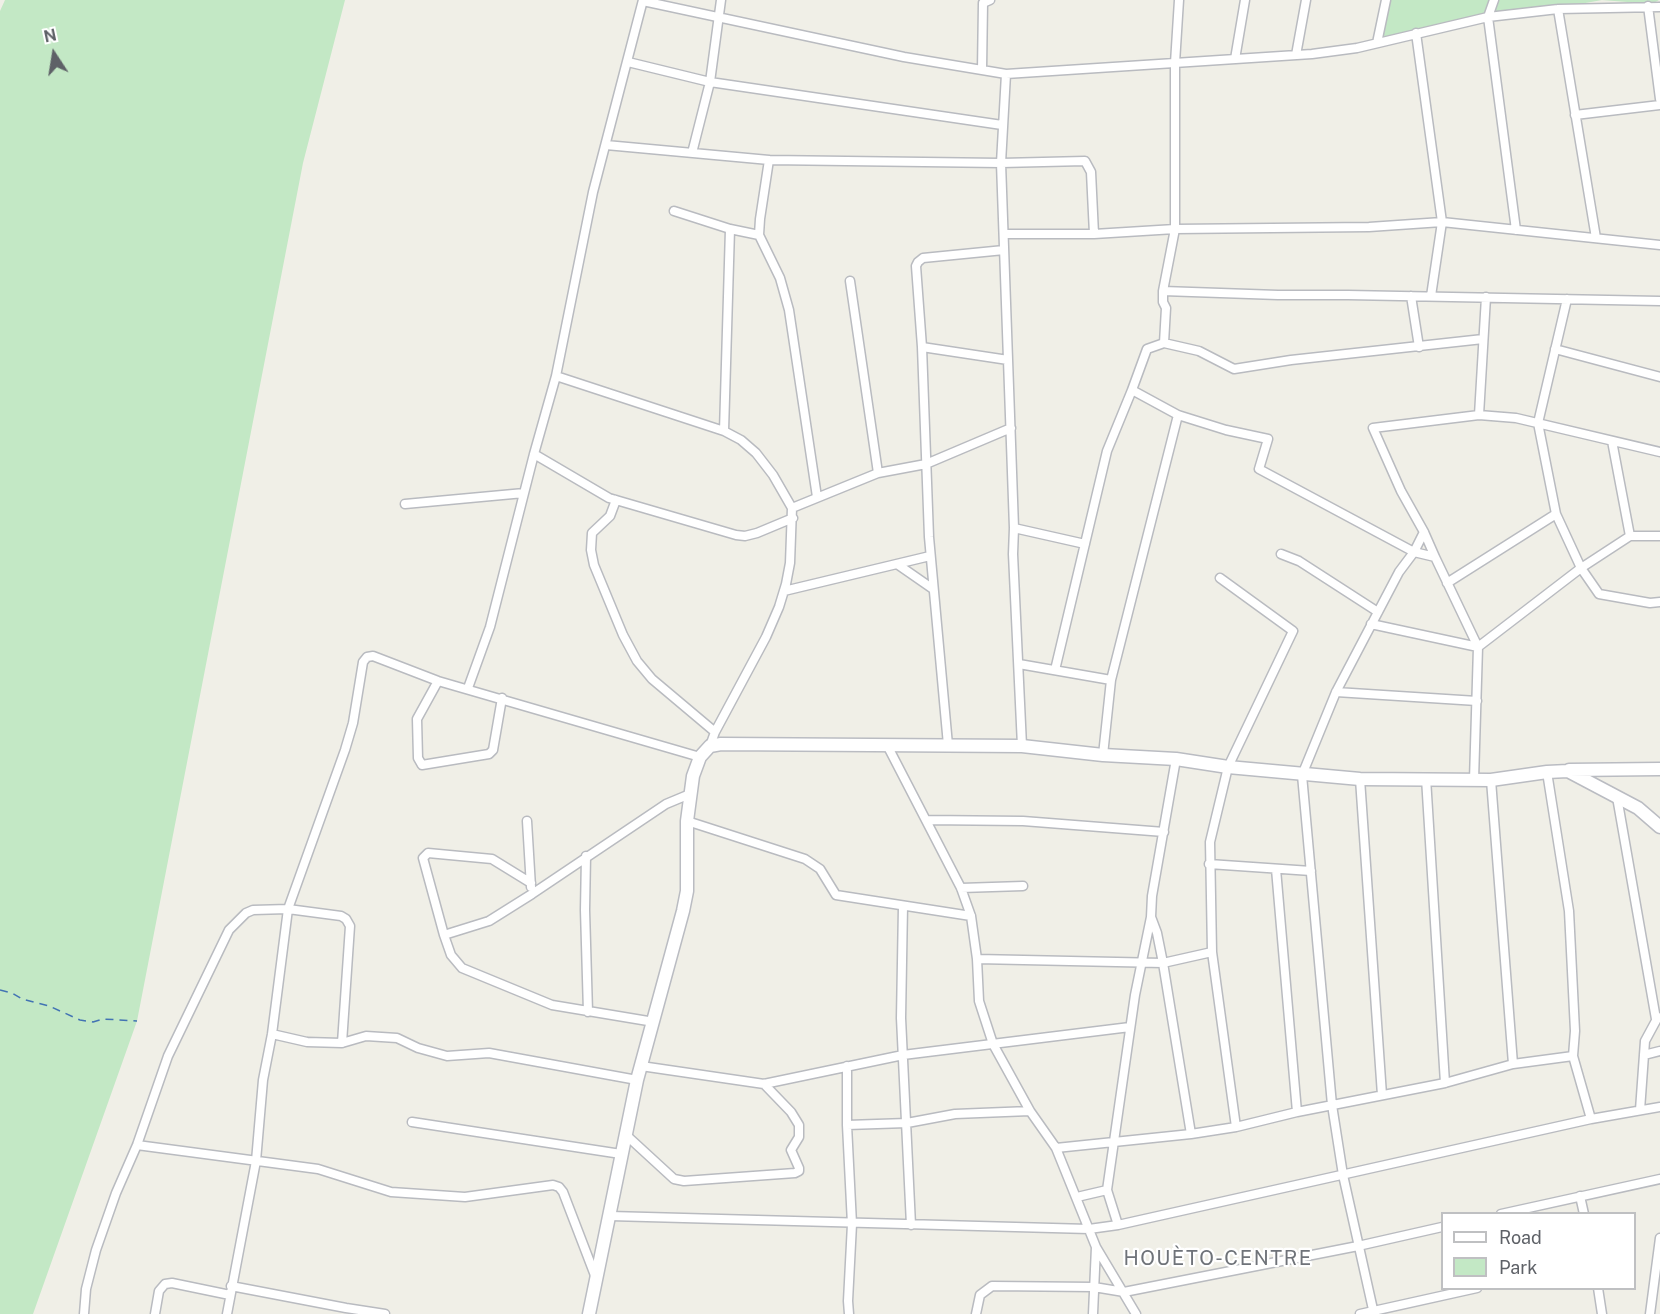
<!DOCTYPE html>
<meta charset="utf-8">
<style>
body{margin:0}
#map{position:relative;width:1660px;height:1314px;overflow:hidden;background:#f0efe7;font-family:"Public Sans",sans-serif}
canvas{display:block}
.legend{position:absolute;left:1441px;top:1212px;width:195px;height:78px;box-sizing:border-box;background:#fff;border:2px solid #bfc0c2;margin:0;padding:8px 10px;list-style:none;font-size:18px;color:#5e6167}
.legend li{display:flex;align-items:center;gap:12px;height:30px}
.legend b{width:30px;border:2px solid #bfc0c2}
.north{position:absolute;left:24px;top:24px;width:60px;height:60px;-webkit-text-stroke:4px #fff;paint-order:stroke;rotate:348deg;font-size:16px;font-weight:700;line-height:24px;text-align:center;color:#5e6167}
.north::after{content:'';display:block;margin:auto;width:21px;height:27px;background:#5e6167;clip-path:polygon(50% 0,100% 100%,50% 72%,0 100%)}
</style>
<div id="map">
<canvas width="1660" height="1314"></canvas>
<ul class="legend">
<li><b style="height:8px;background:#fff"></b>Road</li>
<li><b style="height:16px;background:#c3e8c5"></b>Park</li>
</ul>
<div class="north">N</div>
</div>
<script>
const ctx = document.querySelector('canvas').getContext('2d');
ctx.lineJoin = 'round';
function paint(path, color) { ctx.fillStyle = color; ctx.fill(path, 'evenodd'); }
const shape = rows => new Path2D(rows.map(r => 'M' + r).join(''));
function stroke(path, color, width, dash) { ctx.strokeStyle = color; ctx.lineWidth = width; ctx.lineCap = dash ? 'butt' : 'round'; ctx.setLineDash(dash || []); ctx.stroke(path); }
function write(font, color, halo, rows, align = 'center') {
  ctx.font = font + ' "Public Sans",sans-serif'; ctx.lineWidth = 4.5; ctx.setLineDash([]); ctx.textBaseline = 'middle'; ctx.strokeStyle = halo; ctx.fillStyle = color; for (const [text, x, y, turn = 0] of rows) {
    ctx.save(); ctx.translate(x, y); ctx.rotate((+turn || 0) * Math.PI / 180); ctx.textAlign = isNaN(turn) ? turn : align; if (halo) ctx.strokeText(text, 0, 0); ctx.fillText(text, 0, 0); ctx.restore();
  }
}
paint(shape([
 [5,0,345,0,303,163,137,1021,33,1314,0,1314,0,11],
 [1389,0,1659,0,1652,4,1602,0,1382,40]
]), '#c3e8c5');
stroke(shape([
 [0,990,12,993,22,999,49,1006,80,1020,93,1022,103,1019,137,1021]
]), '#4273b3', 1.5, [8, 6]);
const street = shape([
 [1179,0,1175,63,1175,229,1163,291,1163,302,1166,308,1164,343,1199,351,1234,369,1291,360,1483,339],
 [1494,0,1488,17,1516,230],
 [643,1,904,57,1006,74,1312,54,1357,48,1488,17,1558,9,1660,7],
 [1648,6,1660,99],
 [1558,9,1596,238],
 [1416,33,1442,222,1431,296],
 [1377,43,1386,0],
 [1296,55,1306,0],
 [1235,59,1245,0],
 [628,62,710,82,1002,125],
 [982,70,983,3,990,0],
 [1006,74,1001,163,1014,528,1013,554,1022,746],
 [1575,115,1660,105],
 [606,145,769,160,1001,163,1085,161,1091,172,1094,234],
 [692,153,710,82,721,0],
 [769,160,760,219,759,235,780,278,789,310,817,497],
 [674,211,730,229,759,235],
 [1004,234,1094,234,1175,229,1369,227,1442,222,1660,245],
 [850,281,878,473],
 [1163,291,1278,295,1348,295,1660,301],
 [1411,296,1419,347],
 [1567,299,1538,423,1556,514,1581,568,1599,594,1650,603,1660,602],
 [922,347,1008,360],
 [1555,349,1660,377],
 [556,376,724,431,741,440,756,453,773,475,792,508,790,563,786,584,779,607,766,637,715,732,710,746],
 [1132,390,1147,349,1164,343],
 [1479,415,1486,297],
 [724,431,730,229],
 [1612,441,1630,536],
 [534,454,609,498,736,535,745,536,757,533,793,518],
 [616,500,610,516,592,533,591,550,594,565,623,635,637,661,652,679,715,732],
 [405,504,524,493],
 [792,508,878,473,926,464,1011,428],
 [1014,528,1085,544],
 [1281,554,1299,561,1378,612],
 [1435,557,1424,532,1401,491,1373,428,1479,415,1516,418,1660,452],
 [897,564,933,589],
 [1220,578,1293,631,1228,767,1210,842,1212,952,1236,1127],
 [1447,583,1556,514],
 [784,591,930,556],
 [1371,624,1478,647,1581,568,1630,536,1660,536],
 [1019,664,1111,680],
 [1055,670,1107,451,1132,390,1178,415,1226,430,1268,439,1259,469,1414,552,1435,557,1478,647,1474,780],
 [438,681,417,719,418,758,422,765,489,754,493,750,502,698],
 [468,688,490,627,534,454,556,376,593,192,643,0],
 [1336,692,1477,701],
 [887,745,961,888,971,916,977,959,979,1001,993,1044,1030,1111,1056,1148,1096,1247,1093,1314],
 [948,745,929,537,922,347,916,266,918,262,923,258,1004,250],
 [1103,755,1111,680,1178,415],
 [1176,759,1152,896,1151,917,1157,933,1163,963,1191,1134],
 [1547,772,1569,911,1575,1031,1573,1056,1591,1119],
 [1426,778,1445,1083],
 [1360,779,1382,1095],
 [1491,780,1513,1064],
 [1617,797,1656,1019],
 [926,820,1023,821,1164,832],
 [527,821,531,887],
 [687,821,805,859,820,869,836,895,971,916],
 [586,856,585,910,588,1012],
 [1209,864,1311,871],
 [1276,869,1297,1112],
 [531,883,492,859,428,853,423,858,444,935,451,955,462,968,552,1005,654,1022],
 [961,888,1023,886],
 [903,906,901,1018,911,1225],
 [444,935,489,921,532,894,666,804,690,794],
 [977,959,1163,963,1212,952],
 [272,1034,307,1042,342,1043,366,1036,397,1038,418,1048,447,1056,489,1053,637,1080],
 [1644,1055,1660,1051],
 [641,1066,764,1084,903,1055,1130,1027],
 [847,1066,847,1125,852,1224,848,1301,849,1314],
 [1640,1110,1645,1041,1658,1017],
 [412,1122,621,1154],
 [847,1125,907,1123,955,1114,1030,1111],
 [625,1134,674,1179,684,1181,795,1173,799,1171,799,1168,791,1150,799,1137,799,1125,791,1112,764,1084],
 [137,1145,318,1169,391,1192,465,1197,553,1185,559,1187,563,1192,596,1278],
 [1056,1148,1191,1134,1236,1127,1297,1112,1445,1083,1513,1064,1573,1056],
 [1580,1196,1584,1214],
 [1077,1197,1107,1190],
 [1501,1214,1660,1179],
 [610,1216,1089,1229,1118,1225,1591,1119,1660,1107],
 [1118,1225,1107,1190,1135,995,1151,917],
 [1096,1247,1136,1314],
 [231,1286,346,1308,385,1314],
 [1598,1288,1602,1314],
 [84,1314,86,1289,96,1250,116,1193,137,1145,168,1056,229,930,246,913,253,910,288,909,341,916,346,919,350,926,342,1043],
 [155,1314,159,1291,165,1284,172,1283,230,1295],
 [227,1314,256,1161,263,1080,272,1034,288,909,345,750,353,723,363,662,367,657,373,656,438,681,700,757],
 [976,1314,980,1295,992,1286,1094,1287,1124,1292,1358,1246,1442,1227],
 [1360,1314,1477,1288],
 [1374,1314,1343,1175,1332,1105,1302,775,1336,692,1399,572,1414,552,1424,532],
 [1650,1314,1660,1238]
]);
const secondary = shape([
 [1569,770,1660,769],
 [589,1314,637,1080,683,911,687,891,687,821,693,776,700,757,710,746,721,744,1022,746,1103,755,1176,759,1228,767,1360,779,1491,780,1547,772,1568,771,1638,808,1660,827]
]);
stroke(street, '#b9bbc0', 11);
stroke(secondary, '#babcc2', 15);
stroke(street, '#fff', 8);
stroke(secondary, '#fff', 12);
ctx.letterSpacing = '1.5px';
write('20px', '#6f7379', '#fff', [
 ["HOUÈTO-CENTRE",1218,1259]
]);
ctx.letterSpacing = '0px';
</script>
